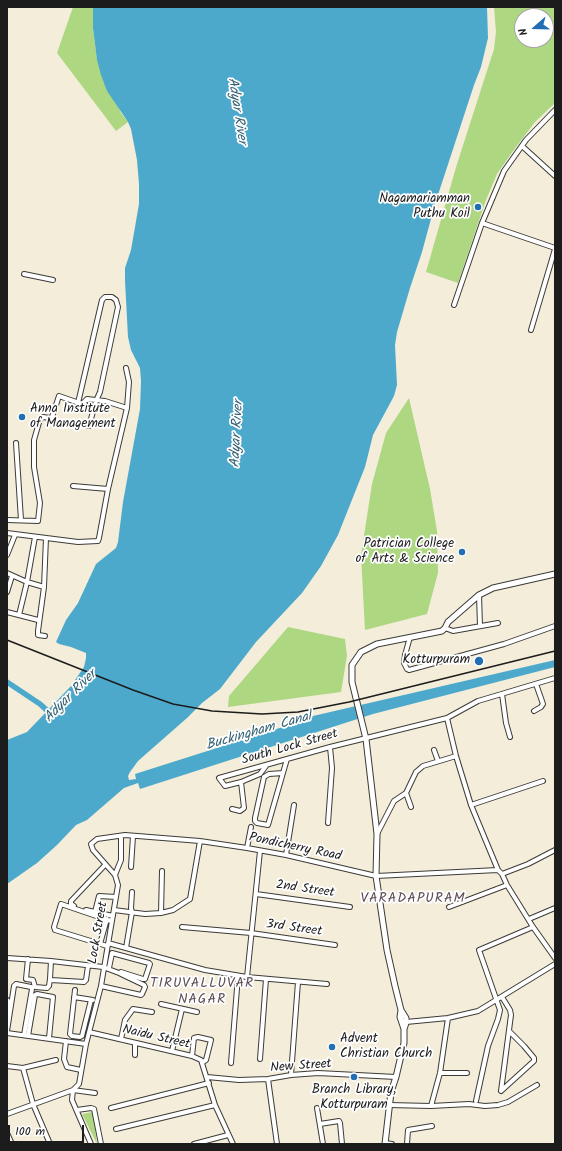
<!DOCTYPE html>
<style>
body{margin:0}
#map{position:relative;width:562px;height:1151px;overflow:hidden;background:#f3edda;font-family:Kalam,sans-serif}
canvas{display:block}
.frame{position:absolute;inset:0;border:8px solid #1c1c1c;pointer-events:none}
.north{position:absolute;left:514px;top:8px;width:40px;height:40px;box-sizing:border-box;background:#fff;border:1px solid #a4a4a4;border-radius:50%;rotate:250deg;font-size:11px;font-weight:700;line-height:16px;text-align:center;color:#1c1c1c}
.north::after{content:'';display:block;margin:auto;width:14px;height:18px;background:#1f6fb2;clip-path:polygon(50% 0,100% 100%,50% 72%,0 100%)}
.scale{position:absolute;left:8px;top:1125px;width:76px;height:18px;box-sizing:border-box;border:2px solid #1c1c1c;border-top:0;padding-left:5px;font-size:12px;line-height:14px;white-space:nowrap;color:#1c1c1c;-webkit-text-stroke:3px #fff;paint-order:stroke}
</style>
<div id="map">
<canvas width="562" height="1151"></canvas>
<div class="frame"></div>
<div class="north">N</div>
<div class="scale">100 m</div>
</div>
<script>
const ctx = document.querySelector('canvas').getContext('2d');
ctx.lineJoin = 'round';
function paint(path, color) { ctx.fillStyle = color; ctx.fill(path, 'evenodd'); }
const shape = rows => new Path2D(rows.map(r => 'M' + r).join(''));
function stroke(path, color, width, dash) { ctx.strokeStyle = color; ctx.lineWidth = width; ctx.lineCap = dash ? 'butt' : 'round'; ctx.setLineDash(dash || []); ctx.stroke(path); }
function write(font, color, halo, rows, align = 'center') {
  ctx.font = font + ' Kalam,sans-serif'; ctx.lineWidth = 3.5; ctx.setLineDash([]); ctx.textBaseline = 'middle'; ctx.strokeStyle = halo; ctx.fillStyle = color; for (const [text, x, y, turn = 0] of rows) {
    ctx.save(); ctx.translate(x, y); ctx.rotate((+turn || 0) * Math.PI / 180); ctx.textAlign = isNaN(turn) ? turn : align; if (halo) ctx.strokeText(text, 0, 0); ctx.fillText(text, 0, 0); ctx.restore();
  }
}
paint(shape([
 [73,7,93,7,93,28,97,60,121,113,128,122,116,131,57,53],
 [494,7,555,7,555,103,535,122,513,151,497,174,486,200,458,283,426,272,457,164,494,49,496,32],
 [522,16,546,16,546,40,522,40],
 [409,398,430,489,437,531,438,573,427,614,365,630,361,555,372,484,386,433],
 [288,627,345,639,347,656,341,692,228,707,229,696],
 [93,1112,97,1144,82,1114]
]), '#aed782');
paint(shape([
 [93,7,487,7,488,38,481,67,474,85,435,204,422,252,410,288,397,332,395,345,397,385,394,396,373,435,365,467,338,535,321,566,302,593,256,642,220,689,202,703,187,718,138,761,130,772,128,776,129,780,136,779,135,774,308,719,313,716,555,660,555,667,373,714,140,789,138,783,124,788,87,820,76,825,57,845,37,863,7,884,7,740,27,732,71,686,84,667,86,658,86,653,71,647,59,644,56,642,66,620,78,603,96,564,116,548,118,542,123,502,140,409,141,381,140,368,131,350,128,337,125,281,125,268,131,250,139,204,139,184,137,160,131,129,128,122,107,91,101,75,97,60,93,28]
]), '#4da9cb');
stroke(shape([
 [7,682,40,704,52,715]
]), '#4da9cb', 5.5);
const minor = shape([
 [522,146,555,176],
 [482,223,555,248],
 [24,274,53,280],
 [454,305,482,223,504,171,526,140,555,110],
 [531,330,555,249],
 [78,403,102,300,105,297,112,297,116,300,118,307,100,392,96,401,89,426],
 [16,443,21,520],
 [73,486,108,489],
 [7,520,38,521,40,503,34,467,34,440,40,419,43,417,50,418,52,417,59,396,82,404,87,399,105,401,127,408],
 [7,533,78,542,98,541,99,538,108,489,127,408,129,382,126,368],
 [7,555,15,535],
 [7,573,27,582,44,587],
 [7,592,12,576],
 [479,595,480,626],
 [7,612,38,620],
 [19,615,27,582,35,537],
 [445,628,453,631,498,623],
 [45,636,38,635,38,631,44,587,46,538],
 [410,637,405,655,404,663,407,669,409,670,504,644,555,626],
 [502,694,506,723,510,737],
 [534,711,541,707,543,704,536,684],
 [447,718,456,756,471,805,498,870,502,874,507,885,533,927,555,958],
 [434,750,438,761],
 [283,773,269,774,264,777,255,818,255,821,257,823,268,825,287,759],
 [241,782,225,786,219,778,330,747,447,718,478,701,555,678],
 [406,793,411,807],
 [471,805,543,781],
 [232,809,240,811,244,808,241,782,260,774,266,766],
 [328,823,332,768,330,747],
 [377,834,394,801,406,793,416,772,423,766,456,756],
 [247,848,251,827],
 [286,855,294,805],
 [131,867,133,836],
 [502,874,528,864,555,850],
 [115,875,121,860,121,836],
 [256,894,350,907],
 [74,906,71,904,71,901,105,865],
 [449,907,507,885],
 [86,910,113,916],
 [114,910,145,914,161,913,173,910,190,899,200,841],
 [95,912,99,896,116,897],
 [161,913,162,871],
 [529,919,555,908],
 [182,927,251,933,335,945],
 [108,943,205,970,247,977,327,984],
 [100,944,107,919],
 [107,946,55,930,54,927,61,904,111,921],
 [126,948,132,912,131,908,132,892],
 [7,958,51,961,103,967,119,973,144,985,145,987,142,994,141,995,101,986],
 [28,959,26,979,33,980,35,987,47,988,49,986,50,979],
 [51,961,50,979,51,980,84,982,86,980,88,966],
 [109,968,112,953,149,963,150,964,145,979,143,979,121,972],
 [247,977,260,851],
 [75,990,70,1034,72,1036,80,1037,82,1036,91,1000],
 [74,997,93,1000],
 [7,1000,9,1002,7,1013],
 [161,1004,197,1012],
 [406,1022,448,1018,478,1011,555,964],
 [7,1031,14,986,16,984,31,987,32,989,24,1035],
 [89,1032,192,1056,201,1060,215,1105,233,1144],
 [7,1033,86,1044],
 [28,1036,35,995,37,994,53,997,49,1038],
 [121,1039,125,1020,133,1009,152,1012],
 [66,1041,64,1059,67,1067,81,1070],
 [172,1051,182,1009],
 [135,1055,135,1043],
 [192,1056,194,1038,198,1037,211,1040,206,1060,203,1062],
 [260,1059,266,979],
 [231,1063,238,976],
 [7,1066,23,1068,56,1060],
 [23,1068,33,1104,50,1144],
 [440,1073,467,1073],
 [291,1075,298,982],
 [207,1077,239,1080,268,1079,291,1075,318,1073,396,1077],
 [268,1079,277,1144],
 [501,1091,511,1015,510,1010,502,997],
 [501,1091,534,1061,534,1058,524,1046,509,1031],
 [476,1101,488,1046,498,1019,500,1010,479,950,533,927],
 [389,1105,431,1106,469,1104,485,1106,498,1105,508,1102,537,1085],
 [431,1106,440,1073,448,1018],
 [111,1108,209,1083],
 [317,1108,323,1144],
 [77,1110,91,1108,94,1109,101,1144],
 [7,1114,73,1090,95,1093],
 [320,1124,339,1121,340,1123,342,1144],
 [116,1129,215,1105],
 [7,1133,12,1144],
 [385,1143,392,1144],
 [91,1144,72,1100,73,1090,79,1084,86,1044,101,986,118,885,115,875,93,850,91,844,97,839,125,835,200,841,247,848,286,855,376,876,498,870],
 [194,1144,228,1135],
 [407,1144,408,1130,432,1126]
]);
const tertiary = shape([
 [404,1029,406,1023,406,1018,401,1010,395,986,387,950,376,876,377,834,366,739,352,682,352,665,361,652,377,644,442,631,445,628,448,622,479,595,493,588,555,574],
 [385,1144,391,1092,396,1077,404,1043,404,1029,400,1017,401,1010]
]);
stroke(minor, '#3c3b38', 6);
stroke(tertiary, '#3c3b38', 7);
stroke(minor, '#fff', 4);
stroke(tertiary, '#fff', 5);
stroke(shape([
 [7,640,133,690,173,704,212,711,262,714,298,712,349,702,555,651]
]), '#1c1c1c', 1.5);
for (const [x, y, r, color] of [
 [478,207,4,"#1f6fb2"],
 [22,417,4,"#1f6fb2"],
 [462,552,4,"#1f6fb2"],
 [479,661,5,"#1f6fb2"],
 [332,1047,4,"#1f6fb2"],
 [354,1077,4,"#1f6fb2"]
]) { const dot = new Path2D(); dot.arc(x, y, r, 0, 2 * Math.PI); ctx.fillStyle = color; ctx.fill(dot); stroke(dot, '#fff', 1.5); }
write('13px', '#1c1c1c', '#fff', [
 ["Nagamariamman",470,200],
 ["Puthu Koil",470,215],
 ["Anna Institute",30,410,"left"],
 ["of Management",30,425,"left"],
 ["Patrician College",454,545],
 ["of Arts & Science",454,560],
 ["Kotturpuram",470,661],
 ["Advent",340,1040,"left"],
 ["Christian Church",340,1055,"left"],
 ["Branch Library,",354,1091,"center"],
 ["Kotturpuram",354,1106,"center"]
], 'right');
write('13px', '#1c1c1c', '#fff', [
 ["South Lock Street",290,748,-16],
 ["Pondicherry Road",295,848,12],
 ["2nd Street",305,890,8],
 ["3rd Street",294,929,8],
 ["Lock Street",99,933,-80],
 ["Naidu Street",156,1038,13],
 ["New Street",301,1067,-4]
]);
write('italic 14px', '#346274', '#fff', [
 ["Adyar River",236,111,81],
 ["Adyar River",238,434,-87],
 ["Adyar River",71,697,-45],
 ["Buckingham Canal",259,732,-16]
]);
ctx.letterSpacing = '1px';
write('14px', '#624e59', '#fff', [
 ["VARADAPURAM",413,900],
 ["TIRUVALLUVAR",202,985],
 ["NAGAR",202,1001]
]);
ctx.letterSpacing = '0px';
</script>
